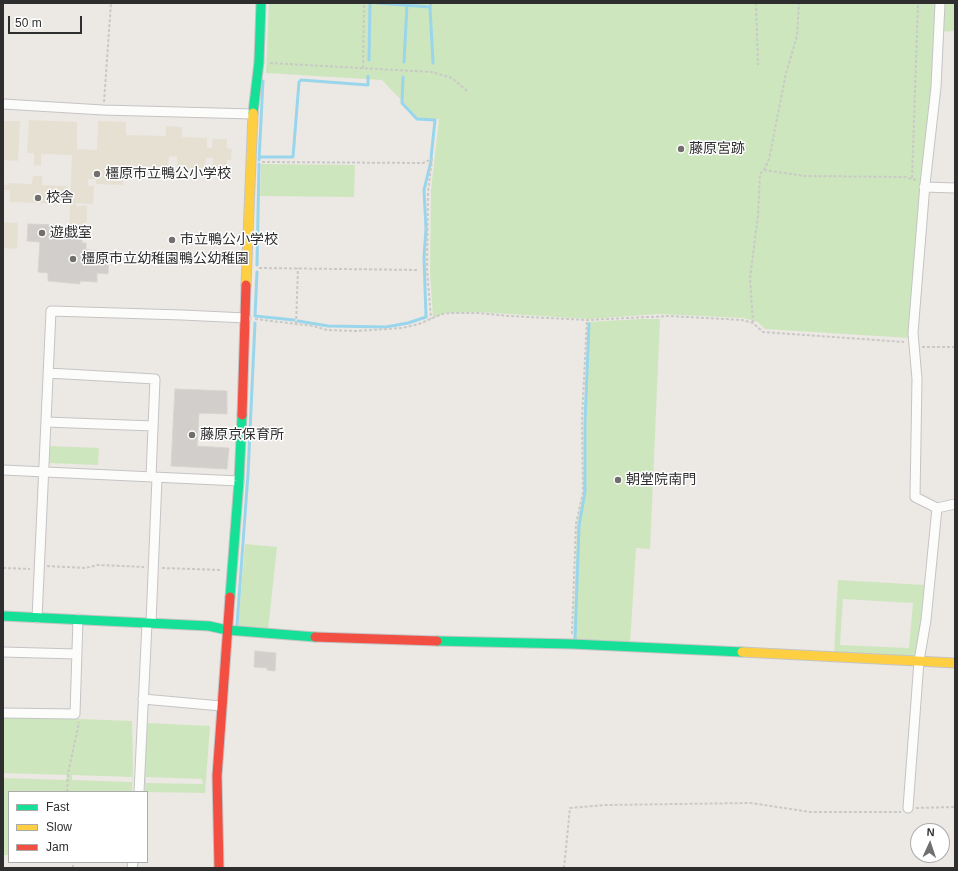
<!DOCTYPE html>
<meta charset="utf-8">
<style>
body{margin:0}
#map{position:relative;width:958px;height:871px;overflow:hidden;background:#ece8e4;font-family:Helvetica,sans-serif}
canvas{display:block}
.frame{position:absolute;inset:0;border:4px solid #2e2e2e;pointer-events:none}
.legend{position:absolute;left:8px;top:791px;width:140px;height:72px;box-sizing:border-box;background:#fff;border:1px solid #ababab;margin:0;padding:5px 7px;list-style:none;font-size:12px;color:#2e2e2e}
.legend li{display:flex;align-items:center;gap:8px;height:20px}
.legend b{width:20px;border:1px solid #ababab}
.north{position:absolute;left:910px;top:823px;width:40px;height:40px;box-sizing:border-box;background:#fff;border:1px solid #ababab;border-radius:50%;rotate:3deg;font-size:11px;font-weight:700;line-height:16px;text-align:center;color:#2e2e2e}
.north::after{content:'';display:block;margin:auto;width:14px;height:18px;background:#706f6e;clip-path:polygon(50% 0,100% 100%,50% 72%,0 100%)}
.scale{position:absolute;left:8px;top:16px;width:74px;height:18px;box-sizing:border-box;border:2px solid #2e2e2e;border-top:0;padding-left:5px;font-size:12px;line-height:14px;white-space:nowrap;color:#2e2e2e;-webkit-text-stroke:3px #fff;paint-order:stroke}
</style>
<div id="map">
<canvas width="958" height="871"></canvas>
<div class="frame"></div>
<ul class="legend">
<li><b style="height:5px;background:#16e098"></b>Fast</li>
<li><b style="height:5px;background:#ffcf43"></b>Slow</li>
<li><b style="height:5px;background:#f24e42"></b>Jam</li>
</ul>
<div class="north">N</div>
<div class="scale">50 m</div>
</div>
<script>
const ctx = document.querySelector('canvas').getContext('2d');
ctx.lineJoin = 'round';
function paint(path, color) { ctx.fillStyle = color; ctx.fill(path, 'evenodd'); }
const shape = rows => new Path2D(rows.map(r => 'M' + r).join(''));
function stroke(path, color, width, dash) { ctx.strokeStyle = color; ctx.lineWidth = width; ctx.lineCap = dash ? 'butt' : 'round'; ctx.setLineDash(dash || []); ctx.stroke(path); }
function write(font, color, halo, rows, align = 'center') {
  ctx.font = font + ' Helvetica,"Noto Sans JP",sans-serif'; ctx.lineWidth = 3; ctx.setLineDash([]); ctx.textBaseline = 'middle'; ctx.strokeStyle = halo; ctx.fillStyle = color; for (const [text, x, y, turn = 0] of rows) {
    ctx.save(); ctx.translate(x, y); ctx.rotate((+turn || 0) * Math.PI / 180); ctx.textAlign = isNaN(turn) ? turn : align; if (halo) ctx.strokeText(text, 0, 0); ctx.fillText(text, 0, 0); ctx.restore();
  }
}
paint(shape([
 [29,120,77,122,77,149,97,150,98,121,126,122,126,135,166,136,166,126,182,127,182,137,207,138,207,148,212,148,213,139,227,139,227,148,232,149,231,160,227,160,227,169,212,169,213,158,206,158,205,169,177,168,177,157,169,156,168,167,124,166,123,185,96,184,96,179,88,179,88,186,94,186,93,204,76,203,76,206,87,206,86,236,69,235,72,155,41,154,41,166,34,165,34,153,27,153],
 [3,121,20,121,18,161,3,160],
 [33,176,42,176,42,185,68,186,65,204,9,202,10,190,4,190,3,214,3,182,5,185,7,185,8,183,32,184],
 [3,222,18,223,17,249,3,248]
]), '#e6e0d3');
paint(shape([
 [269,3,955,3,955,31,936,32,910,338,765,329,758,322,743,318,660,314,588,319,479,312,445,313,433,318,430,272,431,190,439,119,419,119,382,80,266,73],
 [261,164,355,165,354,197,260,196],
 [639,319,660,319,650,549,636,548,630,645,573,642,577,524,583,495,588,322],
 [49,446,99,448,98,465,49,463],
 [245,544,277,547,268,630,238,628],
 [838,580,925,585,916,658,834,654],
 [843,599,913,603,909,648,840,645],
 [3,716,132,721,133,768,132,792,9,792,9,855,3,855,3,778,66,780,67,775,3,773],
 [72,775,132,777,132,782,72,780],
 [146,723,210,726,205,793,145,792],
 [146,777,202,779,203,784,146,783]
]), '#cee6be');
stroke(shape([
 [377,3,430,7,431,3],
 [430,7,433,63],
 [369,60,370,3],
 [404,62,407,5],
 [403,77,402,103,417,119,435,120,431,158],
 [259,157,293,157,299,82,301,80,368,85,368,76],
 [259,160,263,81],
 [257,265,259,164],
 [255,316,257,272],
 [255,316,294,320],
 [298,321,328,326,386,327,408,323,426,317,424,257,426,229,424,190,431,161],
 [237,625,248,474,255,323],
 [575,641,579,526,585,492,585,421,589,324]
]), '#99d6ec', 3);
const building = shape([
 [28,224,57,225,57,238,82,239,82,243,86,243,86,250,109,251,108,274,97,273,97,282,80,281,80,284,48,281,48,273,38,272,40,242,27,241,28,224],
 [175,389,227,391,227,414,199,413,197,446,229,448,227,469,171,466,175,389],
 [255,651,276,653,275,671,267,670,267,668,254,667,255,651]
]);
paint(building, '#d1cecb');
stroke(building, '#d7d4d0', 1);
const street = shape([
 [940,3,936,87,925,184,913,333,917,379,915,497,937,508,955,504],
 [3,104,103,110,253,114],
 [924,187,955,188],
 [48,373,155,379,151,477],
 [46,422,153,426],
 [3,470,239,481],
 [37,618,51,311,182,315,246,318],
 [151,623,157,478],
 [3,652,76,654],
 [143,699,221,706],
 [3,713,75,714,78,619],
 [139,792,147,623],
 [908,808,919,661,926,620,937,508],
 [132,868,133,862]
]);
const fast = shape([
 [253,113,259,62,261,3],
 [230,597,239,481,242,415],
 [3,616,209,626,227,630,315,637],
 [437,641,572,644,742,652]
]);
const slow = shape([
 [246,285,253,113],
 [742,652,955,663]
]);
const jam = shape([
 [242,415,246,285],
 [315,637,437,641],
 [219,868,217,776,230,597]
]);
stroke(street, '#c5c4c5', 11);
stroke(fast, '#c5c4c5', 11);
stroke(slow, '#c5c4c5', 11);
stroke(jam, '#c5c4c5', 11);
stroke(shape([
 [756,3,758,65],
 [270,63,432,72,452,78,467,91],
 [363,68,364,3],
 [104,102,111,3],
 [262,162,423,163,432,159,428,192,427,270,431,319],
 [764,170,805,176,905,177,916,180],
 [912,178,918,3],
 [259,268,419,270],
 [255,319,313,326,327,330,356,331,402,328,419,324,442,314,451,313,480,313,509,316,587,320,669,316,742,320,753,323,763,332,904,342],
 [753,323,750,279,758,215,760,174,764,170,769,159,786,73,797,36,799,3],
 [296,324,298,268],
 [922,347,955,347],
 [47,566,85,568,98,565,144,567],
 [3,568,30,569],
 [162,568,222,570],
 [572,634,576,524,583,492,582,419,587,320],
 [67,792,68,774,79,722],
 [916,808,955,807],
 [73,868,73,862],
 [564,868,570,808,606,805,751,803,810,812,901,812]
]), '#c9c9c8', 2, [3, 2]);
stroke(street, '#fcfcfb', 9);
stroke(fast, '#16e098', 9);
stroke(slow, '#ffcf43', 9);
stroke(jam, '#f24e42', 9);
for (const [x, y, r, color] of [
 [681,149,4,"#706f6e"],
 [97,174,4,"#706f6e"],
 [38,198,4,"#706f6e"],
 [42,233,4,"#706f6e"],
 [172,240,4,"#706f6e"],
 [73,259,4,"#706f6e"],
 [192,435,4,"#706f6e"],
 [618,480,4,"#706f6e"]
]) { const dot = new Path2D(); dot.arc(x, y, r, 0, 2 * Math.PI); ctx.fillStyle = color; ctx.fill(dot); stroke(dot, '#fff', 1.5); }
write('14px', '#2e2e2e', '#fff', [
 ["藤原宮跡",689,149],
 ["橿原市立鴨公小学校",105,174],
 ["校舎",46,198],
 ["遊戯室",50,233],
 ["市立鴨公小学校",180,240],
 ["橿原市立幼稚園鴨公幼稚園",81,259],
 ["藤原京保育所",200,435],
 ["朝堂院南門",626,480]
], 'left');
</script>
